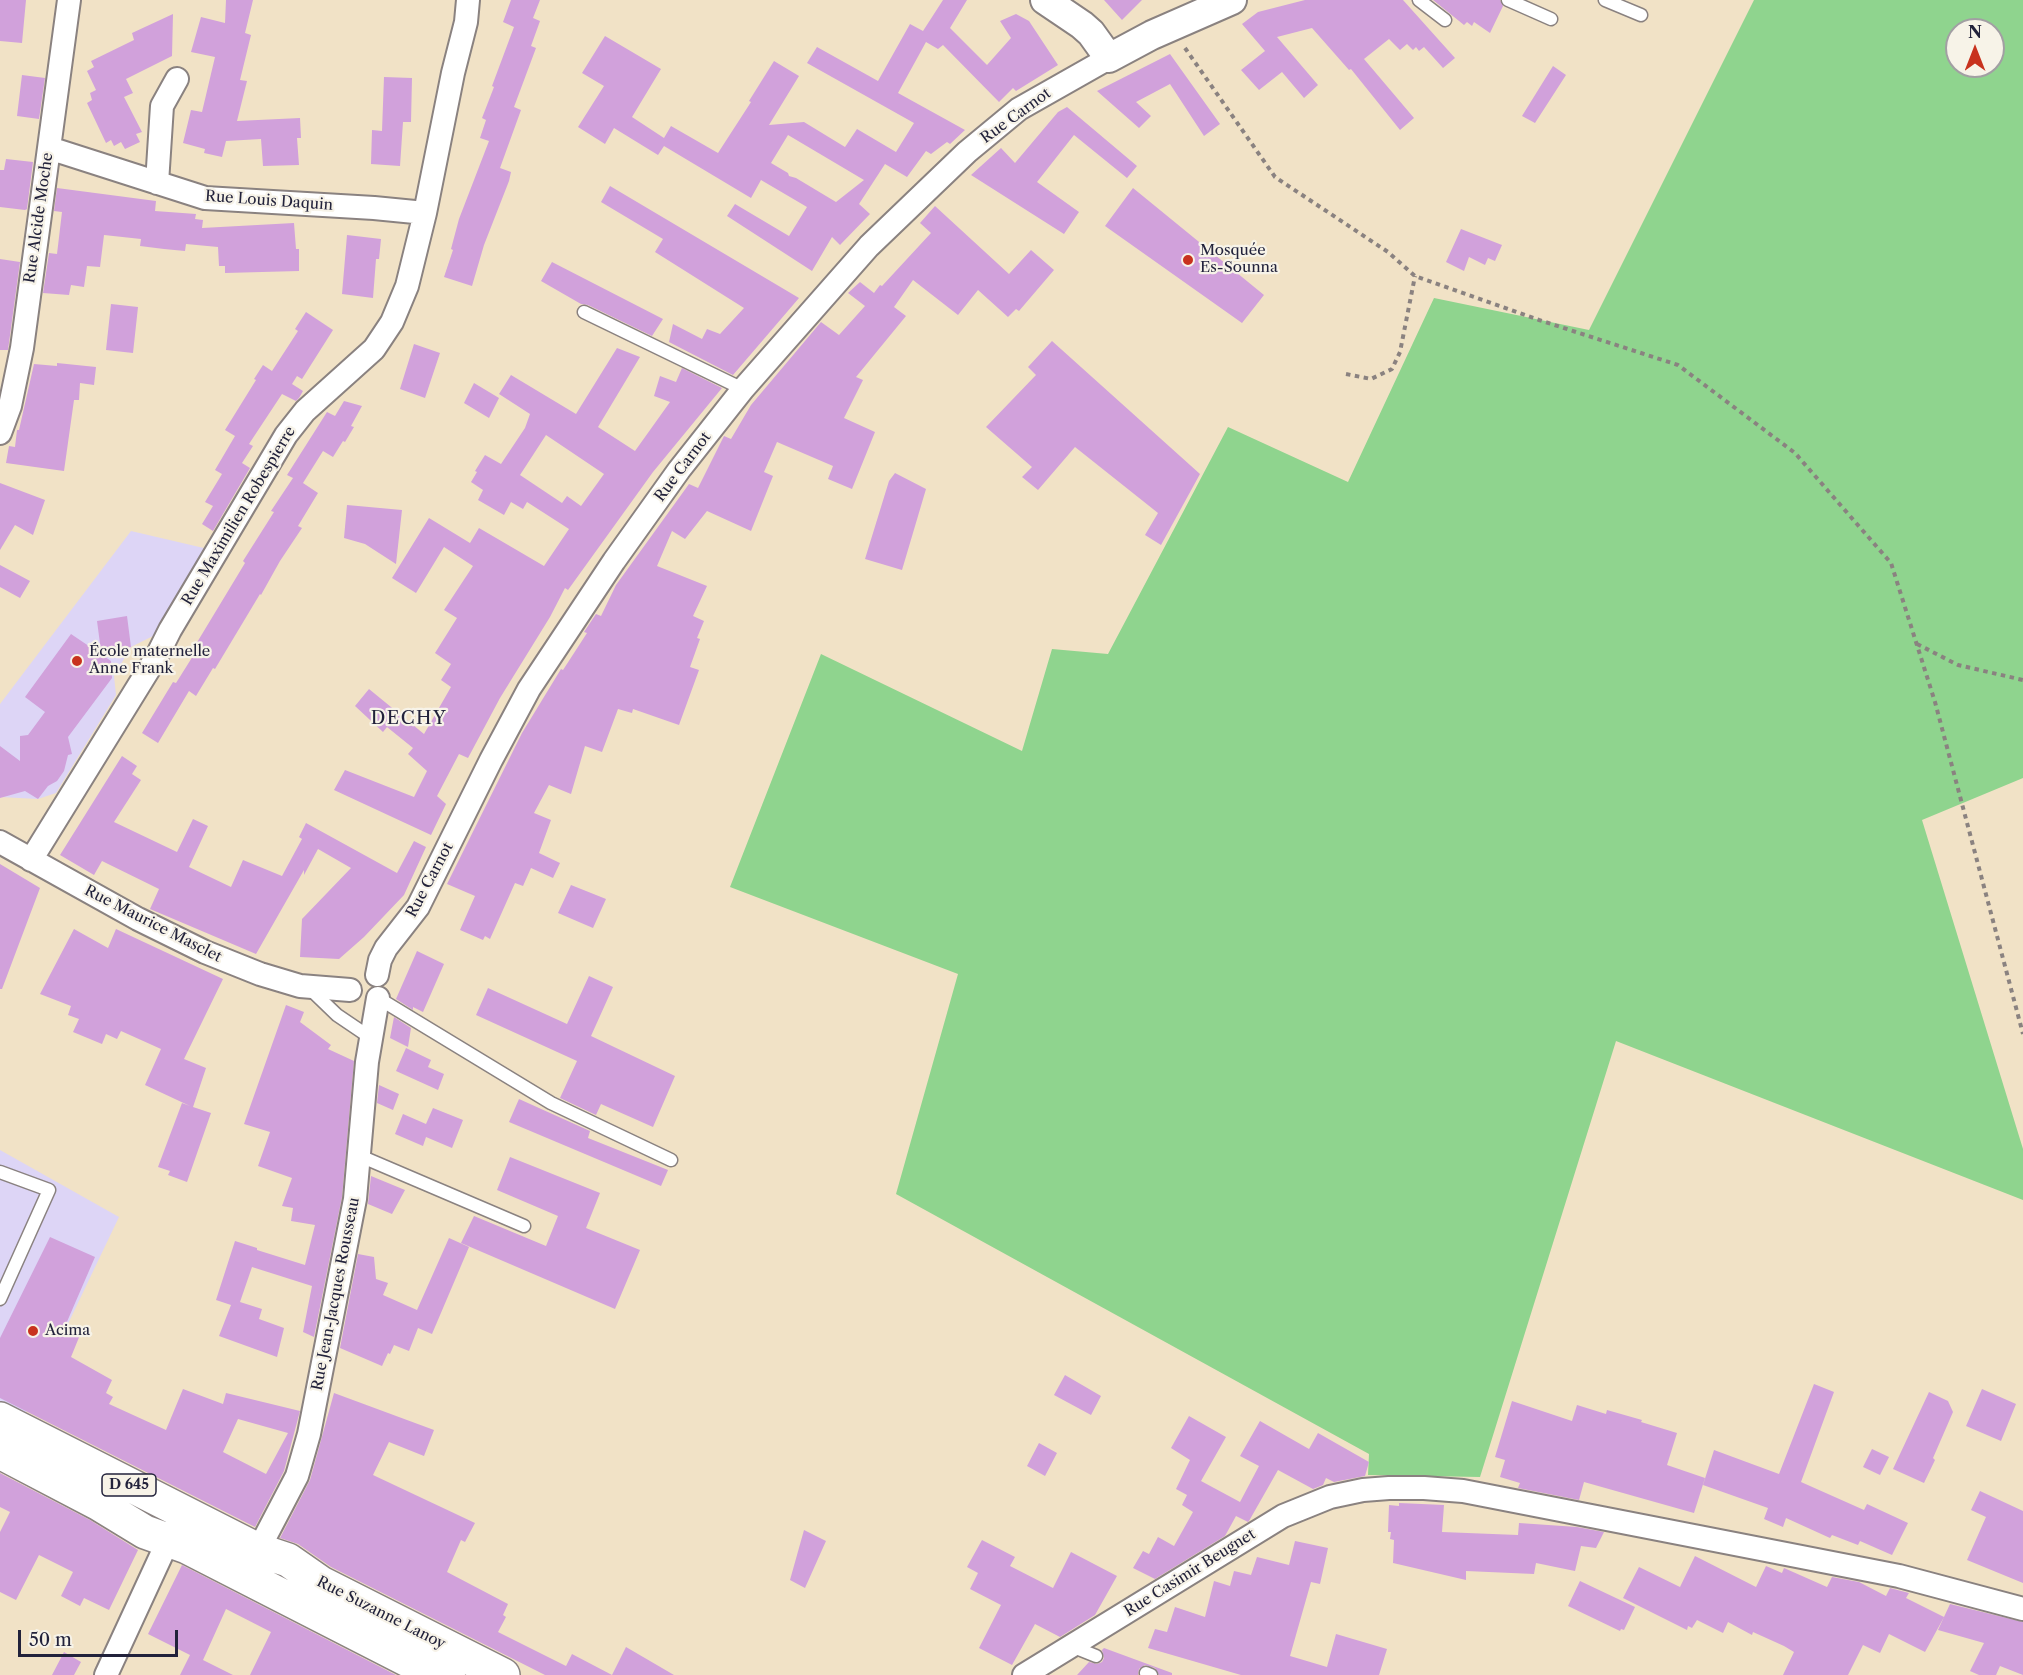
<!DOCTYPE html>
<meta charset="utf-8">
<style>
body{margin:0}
#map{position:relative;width:2023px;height:1675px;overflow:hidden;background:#f1e2c6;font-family:"Libre Caslon Text",serif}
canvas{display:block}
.north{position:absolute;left:1945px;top:18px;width:60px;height:60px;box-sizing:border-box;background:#f7f3e8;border:2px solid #a29fa3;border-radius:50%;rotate:0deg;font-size:16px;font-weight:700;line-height:24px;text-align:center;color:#22223b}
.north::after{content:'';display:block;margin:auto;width:21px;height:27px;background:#c8321e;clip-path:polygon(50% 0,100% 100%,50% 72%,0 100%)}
.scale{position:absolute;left:18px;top:1630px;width:160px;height:27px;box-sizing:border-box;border:3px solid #22223b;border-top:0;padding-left:8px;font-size:18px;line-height:21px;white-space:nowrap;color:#22223b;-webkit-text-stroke:4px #f7f3e8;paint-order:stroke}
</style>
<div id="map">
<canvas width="2023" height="1675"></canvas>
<div class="north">N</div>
<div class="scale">50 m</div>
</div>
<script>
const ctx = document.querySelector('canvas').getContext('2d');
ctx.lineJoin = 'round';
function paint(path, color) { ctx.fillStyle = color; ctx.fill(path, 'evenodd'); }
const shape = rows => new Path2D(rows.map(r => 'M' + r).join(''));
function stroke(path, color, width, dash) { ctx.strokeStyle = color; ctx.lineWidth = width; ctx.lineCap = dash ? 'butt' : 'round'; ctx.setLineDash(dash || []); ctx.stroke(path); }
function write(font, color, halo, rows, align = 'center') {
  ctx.font = font + ' "Libre Caslon Text",serif'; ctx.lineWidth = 4.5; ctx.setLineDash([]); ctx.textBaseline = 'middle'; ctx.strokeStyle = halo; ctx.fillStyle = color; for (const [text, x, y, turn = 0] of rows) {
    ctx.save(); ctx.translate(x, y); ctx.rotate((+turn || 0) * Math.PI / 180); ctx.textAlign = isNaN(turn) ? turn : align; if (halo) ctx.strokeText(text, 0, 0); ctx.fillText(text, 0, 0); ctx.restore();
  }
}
paint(shape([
 [131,531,208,549,159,633,131,647,114,676,116,695,56,793,38,799,0,797,0,704],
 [0,1150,119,1217,23,1418,0,1408]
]), '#ddd5f6');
paint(shape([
 [1754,0,2023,0,2023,778,1922,820,2023,1149,2023,1200,1616,1041,1480,1477,1368,1475,1369,1454,896,1194,958,974,730,887,821,654,1022,751,1052,649,1108,654,1228,427,1348,482,1434,298,1589,330],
 [1957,30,1993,30,1993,66,1957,66]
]), '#8fd48e');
paint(shape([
 [0,0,26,0,22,43,0,41],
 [226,0,253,0,245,33,251,35,240,80,247,81,237,121,300,118,301,138,297,138,299,165,263,166,261,139,226,141,222,157,204,153,205,149,183,143,191,110,202,112,215,57,191,52,201,17,225,23],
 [511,0,540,0,533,18,540,21,531,46,536,48,514,107,521,110,500,168,511,172,509,181,484,245,472,286,444,277,453,250,451,249,459,219,489,141,480,138,486,120,482,118,494,87,492,86,514,27,503,22],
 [943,0,967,0,950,28,987,65,1011,38,1000,21,1016,14,1029,21,1058,65,1016,91,1013,88,999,102,943,45,938,49,926,42,898,93,965,130,950,144,947,142,931,154,926,151,907,177,885,164,859,204,870,214,840,245,832,237,812,271,727,216,735,204,789,236,807,207,761,180,751,198,664,146,658,155,614,128,605,144,578,127,604,86,582,73,605,36,661,69,632,117,664,138,671,126,718,153,751,102,749,101,774,61,799,76,769,125,804,122,845,147,857,129,896,152,914,123,807,63,817,47,878,81,910,24,923,31],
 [788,135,864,180,836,202,796,178,789,176,788,173,771,163],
 [1104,0,1142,0,1122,20],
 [1305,0,1403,0,1455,58,1443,68,1424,47,1419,51,1416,47,1413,50,1407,44,1400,50,1389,39,1364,59,1414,118,1400,130,1351,69,1349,70,1312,28,1277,37,1318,85,1304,98,1282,72,1259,90,1241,70,1265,51,1242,24,1258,12],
 [1433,0,1500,0,1503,6,1490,33,1474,22,1472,26,1467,22,1464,25],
 [173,14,172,56,126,79,133,93,124,97,142,132,136,134,140,142,125,149,121,142,114,146,111,140,106,143,87,103,92,100,90,93,96,90,87,71,94,67,91,61,134,40,132,33],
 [1170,54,1220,124,1204,136,1170,84,1136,102,1151,116,1139,128,1097,91],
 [1553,66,1566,75,1535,123,1522,116],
 [22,75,45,78,39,119,17,116],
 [384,77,412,78,411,122,403,122,400,166,371,164,372,130,382,131],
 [1067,107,1137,166,1127,178,1074,135,1037,182,1079,212,1064,234,971,175,1001,148,1015,163,1058,112],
 [6,159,33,162,27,209,25,210,0,207,0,170,4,170],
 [610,186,799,298,733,375,669,342,673,324,702,339,707,329,720,334,744,308,655,252,663,239,601,202],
 [57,188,156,201,155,211,196,214,195,219,203,220,202,228,294,223,296,249,299,249,299,271,225,273,225,266,219,266,218,247,186,244,185,251,164,249,140,246,141,239,104,235,100,267,87,266,84,287,71,285,69,295,43,293,49,253,57,254,62,212,54,211],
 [1133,188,1264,295,1242,323,1105,226],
 [935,206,1009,274,1031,250,1054,270,1019,311,1016,309,1008,317,978,290,958,315,913,280,894,307,906,316,856,377,863,380,844,418,875,432,852,489,828,479,833,466,777,442,764,472,773,476,751,531,707,511,685,539,672,531,657,566,707,586,693,616,704,621,697,638,700,639,690,667,699,670,679,725,633,709,632,713,618,709,602,752,585,746,571,794,549,785,534,813,551,820,539,853,560,863,553,878,531,868,523,886,515,883,490,939,485,936,483,940,460,930,475,896,447,884,522,733,561,669,563,670,587,633,584,632,596,614,601,616,616,585,689,484,698,488,724,436,731,439,751,405,821,322,839,335,865,306,848,293,860,282,874,293,880,285,882,286,931,233,920,223],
 [1461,229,1502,245,1495,261,1488,258,1485,265,1469,257,1464,271,1446,262],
 [347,235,381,239,379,259,376,259,373,298,342,294],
 [0,259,20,262,8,350,0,350],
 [552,262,663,319,652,336,588,305,581,304,541,281],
 [111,304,138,307,133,353,106,350],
 [306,312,333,330,302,379,297,376,292,384,303,391,299,398,296,401,282,394,249,444,253,446,242,463,250,468,213,531,202,524,213,506,205,502,222,474,215,470,235,436,225,430,256,380,254,379,263,365,272,371,298,331,295,329],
 [1052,341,1200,474,1161,545,1145,535,1158,513,1075,447,1038,490,1022,477,1032,467,986,427,1036,375,1028,367],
 [414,344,440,353,425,398,400,389],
 [617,348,640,357,598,427,635,451,670,402,654,396,660,376,676,382,682,368,722,388,653,472,568,590,565,588,550,617,500,698,468,758,459,754,437,796,446,804,431,835,334,790,345,770,414,797,427,771,408,754,413,748,387,727,383,732,355,706,369,689,424,734,451,687,441,680,451,664,435,653,457,618,444,610,473,566,444,547,416,593,392,578,429,518,470,543,479,528,544,566,569,529,527,502,523,509,511,502,504,515,478,500,483,490,471,482,477,472,475,471,485,455,501,464,525,428,530,414,499,394,511,375,576,414],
 [546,435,604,474,581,506,567,496,562,503,520,475],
 [57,363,96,367,94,385,80,383,79,400,74,400,64,471,6,463,9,446,15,447,17,430,19,430,34,364,57,366],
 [474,383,499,398,489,418,464,403],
 [344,401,362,406,351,426,354,427,345,442,343,441,333,457,323,451,303,483,318,493,298,526,302,528,280,561,261,595,260,594,215,669,213,668,196,696,189,691,158,743,142,733,173,682,176,683,193,656,190,654,245,563,243,561,274,512,271,511,293,478,287,475,327,412,335,416],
 [895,473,926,489,902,570,865,559,889,481],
 [0,483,45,500,33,535,15,525,0,550],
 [347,505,402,510,396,564,365,544,344,538],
 [0,565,30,581,20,598,0,587],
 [127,616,131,647,101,651,97,621],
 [71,634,111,661,112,678,68,737,72,754,68,755,64,771,57,781,48,786,38,799,25,791,0,798,0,746,20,761,20,736,28,735,45,712,25,697],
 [122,756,137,766,132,774,141,780,114,822,177,852,193,819,208,826,189,867,231,887,243,860,282,876,302,839,299,837,306,823,397,873,414,841,426,847,404,895,364,937,339,959,300,957,302,919,351,868,318,849,304,875,304,870,256,954,150,909,159,889,102,861,94,875,60,855],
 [0,864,40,888,2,989,0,989],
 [571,885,606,899,593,928,558,913],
 [74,929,108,948,116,929,223,979,184,1059,206,1068,193,1107,211,1113,187,1182,168,1175,170,1171,158,1167,182,1103,190,1106,145,1085,161,1049,121,1031,117,1039,106,1034,102,1044,73,1032,79,1019,68,1015,71,1006,40,994],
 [417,951,444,964,423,1012,413,1007,413,1010,396,999],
 [589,976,613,987,591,1036,675,1076,653,1127,601,1104,596,1115,560,1098,577,1061,476,1015,488,988,567,1024],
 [286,1005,304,1012,300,1022,331,1045,328,1049,354,1061,342,1197,314,1337,303,1332,312,1286,252,1267,240,1302,262,1309,259,1319,284,1328,277,1357,219,1336,231,1305,216,1300,235,1241,257,1248,257,1250,305,1265,315,1225,291,1221,293,1208,282,1206,292,1178,258,1166,270,1132,244,1124],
 [394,1017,411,1028,408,1047,390,1038],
 [406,1048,431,1060,428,1067,444,1074,438,1090,396,1071],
 [379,1085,399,1094,393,1110,377,1103],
 [519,1099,590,1131,588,1138,668,1170,661,1186,509,1122],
 [433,1108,463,1120,452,1148,426,1137,423,1146,395,1134,403,1114,426,1124],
 [510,1157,600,1193,586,1228,640,1250,615,1309,461,1243,474,1216,546,1246,558,1216,497,1190],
 [371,1176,405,1190,392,1214,368,1204],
 [50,1237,95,1257,66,1324,82,1330,71,1357,112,1380,106,1393,113,1397,109,1404,166,1430,183,1389,223,1404,226,1393,300,1411,284,1471,255,1527,0,1398,0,1338],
 [238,1419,288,1433,266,1474,223,1452],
 [449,1238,469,1247,432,1334,418,1328,409,1351,394,1345,390,1354,388,1353,382,1366,340,1348,358,1254,374,1257,376,1279,388,1283,383,1295,417,1310],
 [1065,1375,1101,1396,1091,1415,1054,1395],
 [1814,1384,1834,1392,1801,1482,1864,1510,1867,1504,1908,1523,1892,1555,1860,1541,1858,1545,1832,1535,1830,1538,1786,1518,1783,1527,1764,1519,1768,1508,1703,1485,1714,1450,1779,1474],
 [1982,1389,2016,1404,2001,1441,1966,1426],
 [1929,1392,1948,1401,1953,1412,1933,1458,1935,1460,1924,1483,1893,1469],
 [334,1393,434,1430,424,1456,389,1442,373,1475,475,1523,465,1542,461,1540,447,1572,508,1604,503,1615,506,1617,498,1632,566,1666,572,1654,612,1675,626,1647,674,1675,545,1675,331,1567,298,1544,280,1538,310,1480],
 [1512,1401,1572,1421,1577,1405,1606,1414,1607,1410,1642,1420,1641,1422,1677,1433,1667,1465,1705,1478,1694,1513,1584,1482,1579,1500,1518,1488,1520,1483,1500,1477,1505,1460,1495,1457],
 [1189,1416,1226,1437,1201,1481,1240,1502,1259,1466,1240,1456,1260,1421,1309,1449,1318,1433,1369,1462,1365,1476,1334,1482,1326,1478,1323,1485,1313,1489,1278,1470,1249,1521,1248,1522,1236,1516,1225,1536,1155,1579,1133,1568,1143,1551,1149,1554,1158,1537,1174,1546,1193,1512,1182,1505,1187,1495,1176,1489,1190,1460,1171,1448],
 [1039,1443,1057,1453,1045,1476,1027,1466],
 [1872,1449,1889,1457,1880,1475,1863,1467],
 [0,1473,90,1520,138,1550,109,1610,84,1598,80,1606,61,1596,73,1572,39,1555,16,1600,0,1592,0,1532,10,1512,0,1507],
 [1980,1491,2023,1511,2023,1583,1967,1560,1986,1517,1971,1510],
 [1399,1503,1444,1505,1442,1532,1518,1535,1519,1523,1577,1527,1604,1532,1596,1548,1581,1546,1575,1571,1536,1563,1534,1574,1466,1571,1466,1580,1393,1563,1394,1540,1390,1539,1391,1532,1388,1532,1389,1505,1399,1506],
 [804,1530,826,1541,805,1588,790,1580],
 [982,1540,1015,1557,1010,1566,1053,1588,1071,1552,1117,1576,1095,1615,1060,1637,1035,1624,1012,1665,979,1648,1001,1605,970,1589,978,1573,967,1567],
 [1295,1541,1328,1548,1320,1584,1311,1582,1290,1656,1327,1667,1336,1634,1387,1649,1379,1675,1241,1675,1148,1648,1155,1629,1167,1632,1175,1607,1205,1617,1214,1581,1230,1586,1234,1571,1251,1575,1257,1557,1289,1565],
 [1695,1556,1756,1587,1766,1566,1782,1573,1784,1568,1827,1587,1832,1577,1859,1582,1886,1596,1890,1588,1909,1593,1906,1598,1944,1617,1925,1652,1889,1634,1880,1653,1863,1645,1848,1675,1783,1675,1794,1652,1784,1646,1753,1632,1752,1635,1728,1622,1723,1633,1697,1620,1692,1628,1688,1626,1687,1630,1623,1598,1639,1567,1680,1587],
 [182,1565,396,1675,250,1675,271,1632,226,1609,203,1660,233,1675,180,1675,190,1655,148,1634],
 [1580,1581,1635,1607,1624,1630,1621,1629,1620,1631,1568,1606],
 [1950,1604,2023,1622,2023,1675,2000,1666,1996,1675,1979,1675,1970,1671,1984,1643,1938,1630],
 [1104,1648,1172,1673,1172,1675,1159,1675,1155,1668,1145,1665,1139,1669,1138,1675,1077,1675,1089,1662,1097,1664,1102,1662,1104,1658,1102,1650],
 [64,1652,81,1662,74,1675,52,1675]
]), '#d1a1db');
const service = shape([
 [1419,0,1445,20],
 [1508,0,1551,19],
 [1605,0,1641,15],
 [584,312,743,389],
 [309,988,337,1015,371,1038],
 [378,998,551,1103,671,1160],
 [360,1156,524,1226],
 [0,1172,49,1190,0,1299],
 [1071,1646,1096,1656],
 [439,1665,459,1675],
 [1146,1673,1151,1675]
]);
const minor = shape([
 [49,148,205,198,374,208,425,213],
 [157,183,162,106,177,79],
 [0,433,10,406,22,348,69,0],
 [0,842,138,919,205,952,260,974,300,986,350,990],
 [31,860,157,656,170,630,286,435,305,411,374,349,392,322,407,286,425,213,453,73,466,22,468,0],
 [377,975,380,960,386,948,418,907,491,760,529,689,614,561,679,470,743,389,869,246,967,152,1019,109,1109,58],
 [252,1562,297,1476,309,1434,355,1199,367,1062,378,998],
 [106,1675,173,1530],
 [1024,1675,1283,1516,1330,1497,1363,1490,1389,1488,1424,1488,1463,1491,1899,1576,2023,1609]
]);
const tertiary = shape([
 [1045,0,1082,25,1091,33,1109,58,1152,35,1232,0]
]);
const primary = shape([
 [0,1419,258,1550,288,1560,321,1583,503,1675],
 [0,1452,99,1504,145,1532,187,1547,437,1675]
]);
stroke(service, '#8a8280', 15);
stroke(minor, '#8a8280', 26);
stroke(tertiary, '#8a8280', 32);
stroke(primary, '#8a8280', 36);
stroke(shape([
 [1185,48,1275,177,1388,252,1415,276,1539,320,1678,365,1795,453,1891,563,1935,702,2023,1034],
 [1346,374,1371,379,1392,369,1400,352,1415,276],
 [1917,644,1958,665,2023,680]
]), '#8a8280', 4, [4.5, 4.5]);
stroke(service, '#fff', 12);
stroke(minor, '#fff', 22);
stroke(tertiary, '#fff', 28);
stroke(primary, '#fff', 33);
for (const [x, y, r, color] of [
 [1188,260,6,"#c8321e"],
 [77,661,6,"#c8321e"],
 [33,1331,6,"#c8321e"]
]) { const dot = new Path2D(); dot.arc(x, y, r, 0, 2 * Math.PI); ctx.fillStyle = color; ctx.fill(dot); stroke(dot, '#f7f3e8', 2); }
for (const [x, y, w] of [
 [129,1485,54]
]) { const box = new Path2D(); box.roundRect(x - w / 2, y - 11, w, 22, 4.5); ctx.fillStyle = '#f7f3e8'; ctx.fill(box); stroke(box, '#22223b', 1.5); }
write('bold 14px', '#22223b', null, [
 ["D 645",129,1485]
]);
write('15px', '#22223b', '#f7f3e8', [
 ["Rue Carnot",1016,116,-36],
 ["Rue Louis Daquin",269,201,4],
 ["Rue Alcide Moche",39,218,-82],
 ["Rue Carnot",683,467,-53],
 ["Rue Maximilien Robespierre",239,516,-59],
 ["Rue Carnot",430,880,-62],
 ["Rue Maurice Masclet",153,924,27],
 ["Rue Jean-Jacques Rousseau",336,1294,-79],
 ["Rue Casimir Beugnet",1190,1573,-32],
 ["Rue Suzanne Lanoy",381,1613,27]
]);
write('15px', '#22223b', '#f7f3e8', [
 ["Mosquée",1200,251],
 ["Es-Sounna",1200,268],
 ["École maternelle",89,652],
 ["Anne Frank",89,669],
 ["Acima",45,1331]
], 'left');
ctx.letterSpacing = '1.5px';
write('18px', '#22223b', '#f7f3e8', [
 ["DECHY",409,719]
]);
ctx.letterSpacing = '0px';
</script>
